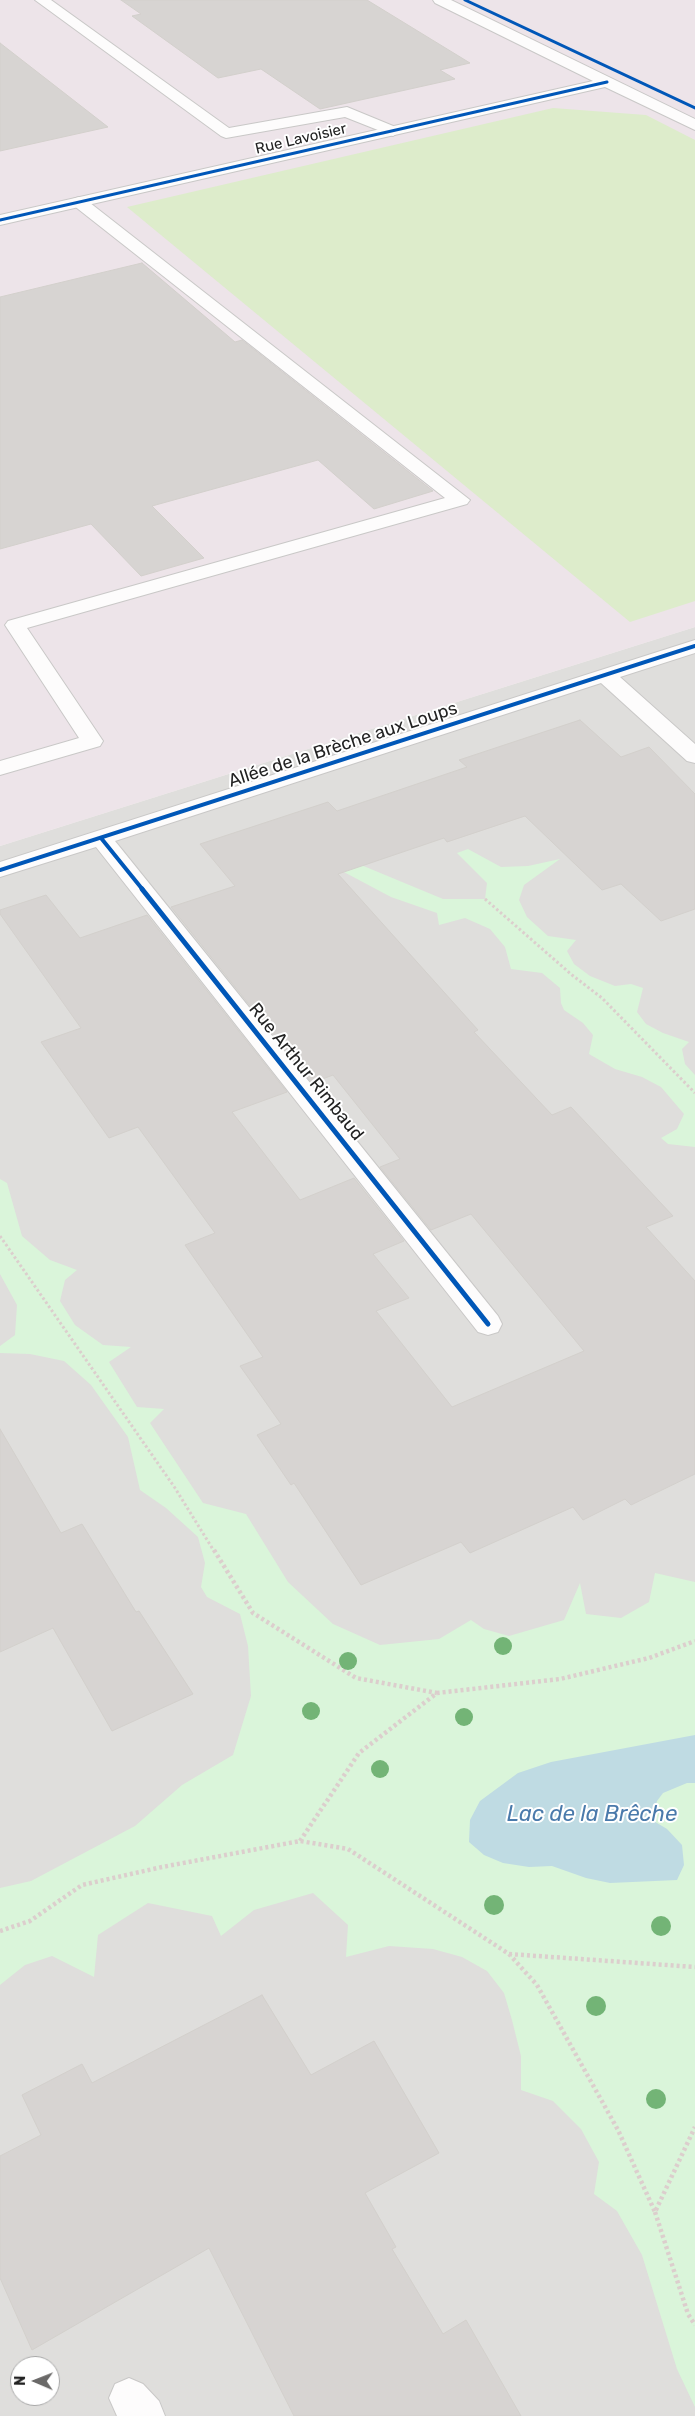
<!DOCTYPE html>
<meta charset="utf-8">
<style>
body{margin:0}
#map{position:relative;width:695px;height:2416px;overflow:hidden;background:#f0eeeb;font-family:Rubik,sans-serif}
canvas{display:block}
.north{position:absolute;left:10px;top:2356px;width:50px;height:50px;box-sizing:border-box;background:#fff;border:1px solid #a7a7a7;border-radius:50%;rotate:271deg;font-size:14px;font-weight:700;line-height:20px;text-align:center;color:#222}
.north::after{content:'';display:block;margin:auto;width:18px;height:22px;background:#6a6968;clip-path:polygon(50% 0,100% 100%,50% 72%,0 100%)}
</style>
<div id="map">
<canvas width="695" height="2416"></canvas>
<div class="north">N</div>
</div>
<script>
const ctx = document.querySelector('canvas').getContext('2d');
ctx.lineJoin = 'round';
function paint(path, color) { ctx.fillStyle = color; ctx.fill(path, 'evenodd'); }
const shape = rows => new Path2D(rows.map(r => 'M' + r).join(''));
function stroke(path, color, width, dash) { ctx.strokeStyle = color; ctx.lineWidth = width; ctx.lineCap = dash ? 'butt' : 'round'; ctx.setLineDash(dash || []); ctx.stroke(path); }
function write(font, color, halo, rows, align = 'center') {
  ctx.font = font + ' Rubik,sans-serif'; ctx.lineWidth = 4; ctx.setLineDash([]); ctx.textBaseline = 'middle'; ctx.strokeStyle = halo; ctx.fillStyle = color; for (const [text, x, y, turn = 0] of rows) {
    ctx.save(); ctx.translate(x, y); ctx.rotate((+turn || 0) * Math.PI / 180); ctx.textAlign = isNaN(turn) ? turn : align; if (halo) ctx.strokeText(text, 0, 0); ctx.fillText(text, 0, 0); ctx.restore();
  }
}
paint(shape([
 [695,627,695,2416,0,2416,0,846],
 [20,2366,50,2366,50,2396,20,2396]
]), '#dfdedc');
paint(shape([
 [0,0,695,0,695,627,0,846]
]), '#ede4e9');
paint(shape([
 [553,108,646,115,695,140,695,601,630,622,127,207]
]), '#ddeccb');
paint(shape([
 [468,849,501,867,528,866,560,859,524,885,519,900,527,917,548,936,576,940,567,951,574,964,590,976,615,986,631,984,643,988,637,1012,646,1024,663,1033,689,1042,682,1049,685,1064,695,1075,695,1147,668,1144,661,1138,677,1129,684,1114,661,1087,642,1077,615,1069,589,1054,593,1035,583,1023,564,1010,561,1003,560,988,542,973,511,969,505,947,490,929,465,918,439,925,437,913,391,897,342,871,349,860,443,899,485,899,487,883,457,853],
 [0,1179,7,1183,22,1236,50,1260,77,1270,65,1280,60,1301,75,1325,103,1345,131,1347,109,1362,137,1407,164,1409,150,1423,203,1503,246,1514,288,1582,333,1624,380,1645,439,1639,471,1620,484,1629,509,1636,564,1620,580,1583,586,1614,621,1618,649,1602,655,1573,695,1582,695,2407,677,2369,642,2255,617,2211,594,2194,599,2162,581,2129,553,2101,521,2090,521,2056,512,2020,504,1993,487,1971,462,1957,433,1949,389,1946,346,1957,348,1925,313,1893,254,1910,221,1936,212,1916,148,1903,98,1935,94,1977,52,1956,25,1965,0,1985,0,1888,31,1881,135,1826,182,1785,233,1755,251,1696,248,1646,240,1614,207,1597,201,1587,205,1563,198,1537,166,1508,140,1490,128,1437,91,1385,64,1361,30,1354,0,1353,0,1346,15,1335,17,1305,0,1274]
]), '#daf5da');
paint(shape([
 [695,1735,695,1783,687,1783,663,1793,657,1801,652,1820,667,1829,682,1845,684,1865,677,1880,610,1883,586,1878,552,1866,529,1867,503,1863,484,1855,469,1842,470,1820,480,1801,518,1773,551,1762]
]), '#bfdbe3');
const building = shape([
 [121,0,367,0,470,63,440,70,455,79,320,109,261,69,218,78,132,16,141,14,121,0],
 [0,43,108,127,0,151,0,43],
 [142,263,235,342,242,340,433,491,374,509,318,460,152,506,204,558,141,576,91,524,0,549,0,297,142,263],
 [580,720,621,757,649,747,695,794,695,909,661,921,621,884,602,890,525,816,447,842,444,838,338,874,478,1030,474,1032,552,1115,571,1107,673,1216,646,1227,695,1281,695,1474,631,1505,625,1499,583,1520,573,1507,470,1553,461,1542,361,1585,294,1483,291,1485,257,1435,281,1424,240,1366,263,1357,185,1245,215,1233,138,1127,109,1138,41,1042,81,1028,0,914,0,910,46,895,80,938,147,915,287,1092,232,1112,300,1200,354,1178,404,1241,373,1254,409,1298,376,1311,452,1407,584,1351,471,1214,431,1230,380,1167,400,1159,333,1075,312,1083,171,907,235,886,200,844,328,802,337,811,467,767,459,760,580,720],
 [0,1429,61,1533,82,1524,136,1612,139,1611,193,1694,112,1731,53,1628,0,1652,0,1429],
 [262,1995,311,2075,374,2041,439,2153,365,2193,396,2247,392,2249,443,2334,466,2320,521,2416,294,2416,209,2248,32,2350,0,2278,0,2156,41,2135,22,2095,82,2064,92,2083,262,1995]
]);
paint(building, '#d7d4d2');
stroke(building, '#d3d0cc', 1);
const lane = shape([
 [35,0,51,0,229,128,347,107,398,128,401,131,393,136,388,134,345,117,226,138,221,136,35,0],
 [79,197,85,199,470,500,467,504,27,628,103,741,100,746,0,775,0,761,79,738,5,625,8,621,445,498,73,205,71,202,73,199,79,197]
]);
const street = shape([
 [433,0,451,0,695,119,695,130,605,87,0,225,0,215,593,81,435,3,433,0],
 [695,640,695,653,620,677,695,744,695,763,687,761,601,683,115,841,498,1316,502,1324,498,1332,488,1335,478,1332,96,847,0,877,0,862,695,640],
 [129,2378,143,2384,159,2401,165,2416,117,2416,109,2398,115,2384,129,2378]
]);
stroke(lane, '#c9c8c7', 2);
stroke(street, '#c9c8c7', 2);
stroke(shape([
 [485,899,572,975,602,998,695,1093],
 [0,1236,175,1488,214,1551]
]), '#dccecd', 3, [2.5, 2.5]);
stroke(shape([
 [214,1550,253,1613,356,1678,437,1693],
 [300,1841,359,1753,437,1693,560,1679,649,1658,695,1641],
 [0,1931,30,1921,82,1885,162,1867,300,1841,348,1849,509,1954,537,1985,618,2130,655,2212,695,2127],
 [509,1954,695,1967],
 [655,2212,688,2314,695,2325]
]), '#dccecd', 4.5, [3, 3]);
paint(lane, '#fdfcfc');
paint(street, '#fdfcfc');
stroke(shape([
 [465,0,695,108],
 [0,220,607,82]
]), '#0057b8', 3);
stroke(shape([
 [101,838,143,890],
 [0,870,695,646]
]), '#0057b8', 4);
stroke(shape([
 [142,889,488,1324]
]), '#0057b8', 5);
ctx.fillStyle = '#73b476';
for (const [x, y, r] of [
 [503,1646,9],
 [348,1661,9],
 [311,1711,9],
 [464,1717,9],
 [380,1769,9],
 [494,1905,10],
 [661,1926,10],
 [596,2006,10],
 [656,2099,10]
]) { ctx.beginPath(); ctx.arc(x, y, r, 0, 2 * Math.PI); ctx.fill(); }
write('15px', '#222', '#fff', [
 ["Rue Lavoisier",301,139,-13]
]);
write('18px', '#222', '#fff', [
 ["Allée de la Brèche aux Loups",343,745,-18],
 ["Rue Arthur Rimbaud",306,1072,51]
]);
write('italic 22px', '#4a7aab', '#fff', [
 ["Lac de la Brêche",592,1815]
]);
</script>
